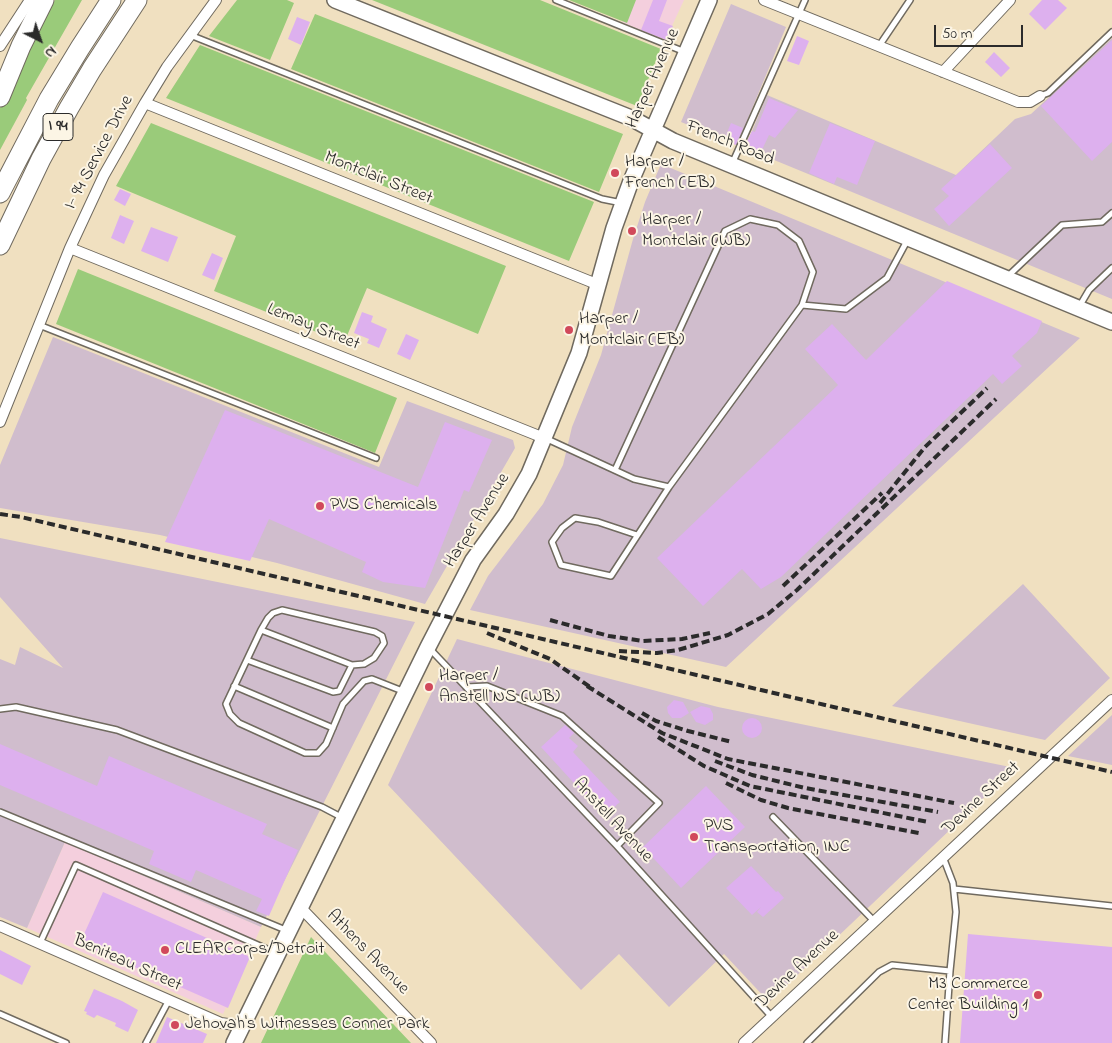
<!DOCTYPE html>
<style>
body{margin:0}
#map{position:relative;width:1112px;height:1043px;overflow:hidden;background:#f0e0c0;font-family:"Indie Flower",sans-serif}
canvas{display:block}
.north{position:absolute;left:15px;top:15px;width:50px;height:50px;-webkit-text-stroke:4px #fcf5e5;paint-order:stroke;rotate:139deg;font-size:14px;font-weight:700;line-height:20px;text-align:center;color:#2b2b2b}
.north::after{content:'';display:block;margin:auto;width:18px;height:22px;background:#2b2b2b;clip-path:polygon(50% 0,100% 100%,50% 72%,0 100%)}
.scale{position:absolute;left:934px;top:25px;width:89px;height:22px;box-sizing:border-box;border:2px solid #2b2b2b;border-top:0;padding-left:6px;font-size:15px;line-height:18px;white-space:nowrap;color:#2b2b2b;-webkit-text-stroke:4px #fcf5e5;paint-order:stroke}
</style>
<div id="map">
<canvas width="1112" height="1043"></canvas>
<div class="north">N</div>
<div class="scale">50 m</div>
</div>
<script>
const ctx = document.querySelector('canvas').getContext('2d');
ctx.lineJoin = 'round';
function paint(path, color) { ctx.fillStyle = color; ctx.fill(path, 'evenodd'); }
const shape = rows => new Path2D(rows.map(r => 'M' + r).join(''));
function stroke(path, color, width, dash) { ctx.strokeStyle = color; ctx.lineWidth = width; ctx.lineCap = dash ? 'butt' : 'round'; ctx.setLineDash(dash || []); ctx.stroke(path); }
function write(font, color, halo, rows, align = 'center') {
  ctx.font = font + ' "Indie Flower",sans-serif'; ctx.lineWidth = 4; ctx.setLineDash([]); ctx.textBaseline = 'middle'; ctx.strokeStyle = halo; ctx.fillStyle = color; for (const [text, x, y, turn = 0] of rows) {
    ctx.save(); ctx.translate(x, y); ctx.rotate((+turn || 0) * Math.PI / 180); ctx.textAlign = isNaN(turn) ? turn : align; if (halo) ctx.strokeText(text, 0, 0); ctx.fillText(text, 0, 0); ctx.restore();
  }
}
paint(shape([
 [632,0,684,0,665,41,622,22],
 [65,842,261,927,223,1014,27,928]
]), '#f4cfdd');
paint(shape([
 [731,4,786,27,737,145,681,122],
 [1112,38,1112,299,745,148,767,95,956,175,1015,119,1031,114],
 [661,164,1080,338,726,667,470,610,488,576,543,504,563,465,572,427,601,355,633,239,645,202],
 [53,337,379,467,407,401,513,440,515,448,425,604,277,563,160,535,0,508,0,465],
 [0,538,415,622,261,927,65,842,27,928,0,917,0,659,15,665,20,647,63,668,0,597],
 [1023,584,1110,678,1045,740,892,706],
 [457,639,718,707,1015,768,769,1002,724,954,669,1007,619,954,581,990,388,785],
 [1112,715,1112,765,1068,756]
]), '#d0bdcd');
paint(shape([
 [55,0,82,0,26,98,27,100,0,150,0,108,30,43],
 [237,0,287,0,294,3,270,60,209,36],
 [372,0,540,0,661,49,637,106],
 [569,0,636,0,627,23],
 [315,14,623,134,599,192,291,69],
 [200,45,594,202,569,261,166,98],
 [151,123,506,266,478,334,367,288,344,343,214,291,236,236,116,186],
 [78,269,397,398,375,453,56,324],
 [311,937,411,1043,261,1043]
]), '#9acb7a');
paint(shape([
 [653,0,667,0,659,21,673,26,667,40,641,30],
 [1042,0,1058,0,1067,8,1045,30,1029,14],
 [297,17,310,22,301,45,288,39],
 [797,36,809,41,799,65,787,61],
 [1112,40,1112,142,1092,161,1041,106],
 [994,52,1010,68,1001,77,985,62],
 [769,98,798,110,775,138,769,135,760,154,744,147,752,131,755,132],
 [731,123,743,128,736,145,724,140],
 [830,123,875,141,857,185,837,177,834,184,809,173],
 [990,144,1012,168,949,226,934,209,949,196,941,189],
 [120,189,131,194,125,206,114,200],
 [120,215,134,221,124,244,111,238],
 [151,227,178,237,168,262,141,251],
 [212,253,223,258,214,280,202,275],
 [947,281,1042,321,1037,333,1012,356,1022,366,1002,384,993,374,781,577,761,589,742,569,703,606,657,558,838,385,805,349,832,324,866,360],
 [362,312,373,316,371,322,387,329,379,348,367,343,369,339,354,333],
 [406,334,419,340,410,360,397,354],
 [225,410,418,487,445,422,492,440,469,492,464,490,425,588,383,582,362,572,366,562,269,519,250,561,165,542],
 [674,700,683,702,689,713,681,718,672,718,668,713,667,707],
 [701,706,710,708,713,714,713,720,705,725,696,722,690,712],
 '742 728a10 10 0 1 1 20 0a10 10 0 1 1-20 0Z',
 [565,725,574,733,569,738,578,746,573,752,620,802,604,816,541,747],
 [0,744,97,786,109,756,267,824,262,834,298,850,269,916,256,911,262,899,196,870,191,882,149,864,154,851,0,785],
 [706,786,745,827,681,888,643,847],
 [751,866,776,892,778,891,784,898,763,917,757,912,761,907,752,915,726,888],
 [103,892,250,957,228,1008,80,943],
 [968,934,1112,947,1112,1043,960,1043],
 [0,950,31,966,22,985,0,974],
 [94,989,122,1001,138,1010,128,1032,115,1026,116,1023,97,1015,94,1018,86,1014,87,1012,84,1011],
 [167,1017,207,1034,203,1043,156,1043]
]), '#ddb0ee');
const lane = shape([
 [556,0,685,52],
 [190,35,602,199,622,203],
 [879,46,910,0],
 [1040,96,1048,93,1112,32],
 [732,164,805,0],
 [1007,277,1062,225,1102,222,1112,213],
 [1079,307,1089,290,1112,268],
 [39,325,376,458],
 [545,438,634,479,669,487,802,305,846,309,887,278,908,239],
 [615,470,725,231,750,219,778,225,799,241,813,272,802,305],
 [637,535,598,522,575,518,562,528,552,542,561,565,611,576,669,487],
 [261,630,352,665,364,664,374,658,384,643,382,636,375,632,282,610,273,613,268,618,261,630,226,704,230,714,239,723,305,753,318,753,326,744,343,704,364,681,372,679,405,692],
 [430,649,617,846,772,1017],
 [247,660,333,692,339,691,352,665],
 [234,686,333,728],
 [466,687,487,686,562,716,659,803,617,846],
 [0,709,16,707,117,730,322,807,343,818],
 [0,812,288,931],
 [773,817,874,921],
 [943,857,953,883,956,912,950,971],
 [954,889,1112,906],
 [40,943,76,865,276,953],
 [0,1014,66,1043],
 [146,1043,169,1000],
 [807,1043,879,972,892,965,950,971,945,1043]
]);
const street = shape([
 [764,0,1018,102,1030,102,1040,96],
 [0,46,30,0],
 [943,72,1010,0],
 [145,103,599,285],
 [70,248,544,438],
 [0,422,70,248,104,175,145,103,167,67,216,0],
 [300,907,431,1043],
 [0,926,221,1023,242,1026],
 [744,1043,1112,700]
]);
const secondary = shape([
 [335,0,631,118,673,141,1112,322],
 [234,1043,428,647,473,560,506,514,529,474,579,353,614,228,631,181,709,0]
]);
const highway = shape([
 [0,97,21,46,44,0],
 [0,193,49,99,80,48,111,0],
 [0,245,41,159,69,108,92,69,137,0]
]);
stroke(lane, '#706a5f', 8);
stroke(street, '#706a5f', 12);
stroke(secondary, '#706a5f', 18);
stroke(highway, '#706a5f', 21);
stroke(lane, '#fff', 5);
stroke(street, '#fff', 10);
stroke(secondary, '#fff', 15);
stroke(highway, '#fff', 19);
stroke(shape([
 [880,503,925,447,987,388],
 [0,514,21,517,183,555,1112,772],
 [783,586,882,493],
 [550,620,609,636,643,641,682,639,710,633],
 [487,633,550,659,593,689],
 [619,651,657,653,678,650,728,635,768,614,797,590,996,399],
 [587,686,662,733,728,759,954,803],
 [642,713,656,721,688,731,732,742],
 [658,737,704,766,750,786,928,822],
 [715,761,752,775,805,788,938,812],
 [726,783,761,800,788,808,919,833]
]), '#2b2b2b', 4, [8, 4]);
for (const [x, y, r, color] of [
 [615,173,5,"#d1495b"],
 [632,231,5,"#d1495b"],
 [569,330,5,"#d1495b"],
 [320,506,5,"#d1495b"],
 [429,687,5,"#d1495b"],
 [694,837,5,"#d1495b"],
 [165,950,5,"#d1495b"],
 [1038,995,5,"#d1495b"],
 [175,1025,5,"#d1495b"]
]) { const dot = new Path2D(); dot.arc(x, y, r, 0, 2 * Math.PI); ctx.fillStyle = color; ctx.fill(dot); stroke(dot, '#fcf5e5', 2); }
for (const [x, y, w] of [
 [58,127,30]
]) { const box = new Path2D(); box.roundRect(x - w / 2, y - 13.5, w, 27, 4); ctx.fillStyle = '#fcf5e5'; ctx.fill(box); stroke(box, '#2b2b2b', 1); }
write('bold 16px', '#2b2b2b', null, [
 ["I 94",58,127]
]);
write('18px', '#2b2b2b', '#fcf5e5', [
 ["Harper Avenue",654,79,-66],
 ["French Road",730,144,22],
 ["I- 94 Service Drive",100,153,-62],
 ["Montclair Street",378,179,22],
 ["Lemay Street",313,328,22],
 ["Harper Avenue",478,521,-58],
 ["Devine Street",982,799,-43],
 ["Anstell Avenue",612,821,47],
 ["Athens Avenue",367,953,46],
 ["Beniteau Street",127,964,24],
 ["Devine Avenue",798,970,-43]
]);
write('18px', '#2b2b2b', '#fcf5e5', [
 ["Harper /",625,163],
 ["French (EB)",625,184],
 ["Harper /",642,221],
 ["Montclair (WB)",642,242],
 ["Harper /",579,320],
 ["Montclair (EB)",579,341],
 ["PVS Chemicals",330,506],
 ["Harper /",439,677],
 ["Anstell NS (WB)",439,698],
 ["PVS",704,827],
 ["Transportation, INC",704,848],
 ["CLEARCorps/Detroit",175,950],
 ["M3 Commerce",1028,985,"right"],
 ["Center Building 1",1028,1006,"right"],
 ["Jehovah's Witnesses Conner Park",185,1025]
], 'left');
</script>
